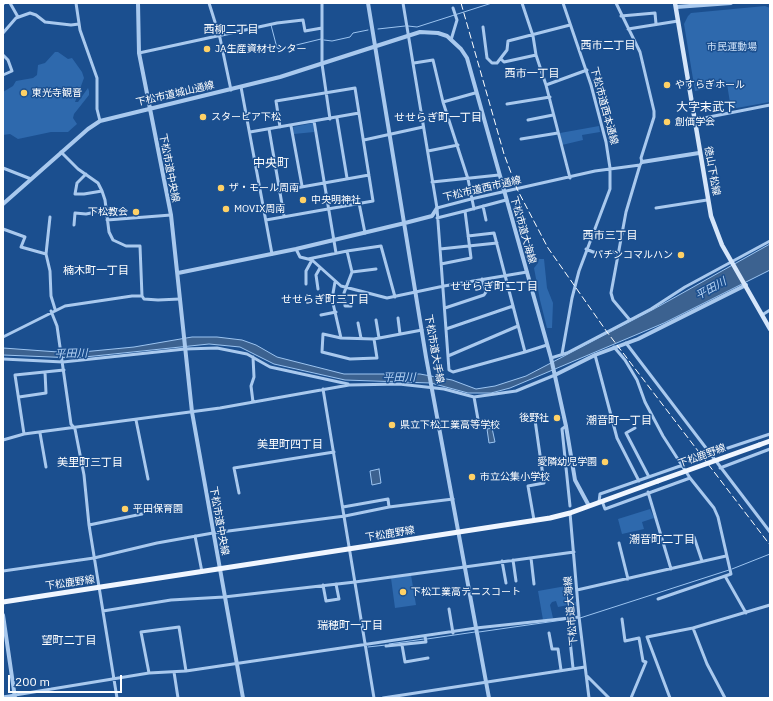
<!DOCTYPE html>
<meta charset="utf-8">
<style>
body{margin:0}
#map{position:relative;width:773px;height:701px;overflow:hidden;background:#1b4f8f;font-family:"IBM Plex Sans",sans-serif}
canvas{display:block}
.frame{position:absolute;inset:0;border:4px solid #fff;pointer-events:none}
.scale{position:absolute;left:8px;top:675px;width:114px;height:18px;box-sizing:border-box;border:2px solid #fff;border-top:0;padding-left:5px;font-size:12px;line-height:14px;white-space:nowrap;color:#fff;-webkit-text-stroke:3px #1b4f8f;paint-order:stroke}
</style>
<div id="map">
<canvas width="773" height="701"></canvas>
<div class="frame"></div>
<div class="scale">200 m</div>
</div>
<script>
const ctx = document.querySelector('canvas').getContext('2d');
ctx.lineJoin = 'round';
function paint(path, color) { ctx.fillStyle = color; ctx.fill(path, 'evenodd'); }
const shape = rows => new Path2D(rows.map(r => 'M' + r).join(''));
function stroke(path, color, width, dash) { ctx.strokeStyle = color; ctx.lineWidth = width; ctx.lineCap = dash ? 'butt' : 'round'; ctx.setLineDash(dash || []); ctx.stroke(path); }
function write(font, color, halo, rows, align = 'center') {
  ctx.font = font + ' "IBM Plex Sans","Noto Sans JP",sans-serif'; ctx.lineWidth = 3; ctx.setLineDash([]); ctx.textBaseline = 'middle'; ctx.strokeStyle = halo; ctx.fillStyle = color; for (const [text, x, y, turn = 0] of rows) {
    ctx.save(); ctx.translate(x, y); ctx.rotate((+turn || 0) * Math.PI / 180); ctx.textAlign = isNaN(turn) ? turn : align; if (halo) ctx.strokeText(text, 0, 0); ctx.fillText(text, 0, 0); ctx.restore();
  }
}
paint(shape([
 [765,6,770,8,770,102,731,109,727,84,695,91,684,24,688,16,691,13],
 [55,52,58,52,68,59,72,58,82,72,84,78,75,102,78,102,88,88,89,91,89,95,74,114,73,118,77,124,68,132,51,132,18,139,10,134,3,135,3,92,13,86,16,81,33,78,37,75,38,65,45,63],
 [313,123,314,132,294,134,293,127],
 [599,126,600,132,582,135,583,140,562,145,560,133],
 [539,259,544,259,547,288,553,303,552,328,547,328,540,300,534,268,538,263],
 [650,509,654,518,642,522,644,529,622,534,618,519],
 [411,575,416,605,395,608,391,578],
 [566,586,568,603,576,602,577,606,568,605,558,607,556,601,552,602,550,605,553,618,543,620,538,591]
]), '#2e69ad');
const water = shape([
 [770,244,770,270,664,323,510,388,491,393,468,393,431,383,345,380,274,364,240,347,209,344,75,358,3,355,3,348,72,353,134,347,192,337,217,337,242,340,256,345,277,357,344,374,420,374,452,380,476,389,495,386,526,376,654,309,770,244],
 [492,428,495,442,489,443,487,429,492,428],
 [379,469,381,483,372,485,370,471,379,469]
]);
paint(water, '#3c6290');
stroke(water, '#9cc4f0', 1);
stroke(shape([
 [271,25,277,48,280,49,321,39],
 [408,26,417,27,492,3],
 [378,29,405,26],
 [324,40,332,41,350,37,353,33,368,30],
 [732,569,770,554],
 [580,618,729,570],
 [479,632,570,619],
 [427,639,475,632],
 [389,644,424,639],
 [368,647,386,645]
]), '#9cc4f0', 1);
stroke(shape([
 [10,3,18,17],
 [76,3,80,30,97,78,97,109,100,121],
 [209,3,220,38,231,90],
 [322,3,322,64,330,119],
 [403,3,437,208,449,370,453,372,525,352,494,233,468,236],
 [522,3,533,36,536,55,546,85,570,178],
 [3,4,4,3],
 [621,16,655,13,656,24],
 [483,27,487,58,492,63,497,63,507,50,508,41,570,25],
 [628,29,678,21],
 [3,33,16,18,30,13,36,15,45,22,71,25,79,24],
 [451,40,457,20,453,8],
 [139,53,277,23,303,20,305,31,322,28],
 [3,55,8,60,12,71,3,75],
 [501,59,504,62,536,55],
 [414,63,433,60,443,102,468,179,474,209],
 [546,85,587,70],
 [241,87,272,254],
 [443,102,475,93],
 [507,104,550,97],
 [337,118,347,178],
 [528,120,553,115],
 [694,120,770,105],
 [314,121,336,253],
 [291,126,302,186],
 [269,129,284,216],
 [250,132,359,113],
 [521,139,558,133],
 [364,140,423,127],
 [428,151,458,145],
 [61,152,78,169,98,183,102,191,105,200,109,232,113,240,126,246,140,246,142,296],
 [3,168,31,179],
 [86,174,77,183,75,194,84,194,102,191],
 [432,182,499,175],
 [279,191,369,175],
 [359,203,365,233],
 [483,206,486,220],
 [437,208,471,199,595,171,640,165,642,162,641,158,654,117,654,111,640,52,616,3],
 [656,208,707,200],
 [50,217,46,254,50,271,51,296,55,309],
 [437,218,465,211],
 [107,220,171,215],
 [266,220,373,201,355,88,276,101,280,127],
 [74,225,75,213,86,214,106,210],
 [3,229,25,237,21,247,46,254],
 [296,249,300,257,312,260,341,286,387,298,444,286,527,272],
 [440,249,497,243],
 [586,249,593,252,618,252],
 [347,251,352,272,344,293,345,306,351,306],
 [308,259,347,251,381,246,395,297],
 [441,264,471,258,465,211,506,200],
 [352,272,376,269],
 [335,282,332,299,341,338],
 [306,284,306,271,312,260],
 [318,289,316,275,320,268],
 [445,308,484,295,486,292,482,279],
 [51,311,57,326,71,424,75,429,84,475,89,525,117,698],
 [321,315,336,312],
 [762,315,770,310],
 [398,318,400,334],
 [629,319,613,300,611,293,626,212,640,165],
 [376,320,379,338],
 [358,323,361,338],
 [446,329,513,306],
 [3,337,65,306,132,296,142,296,144,299,158,300,180,299],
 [374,339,377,358,350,359,322,352,323,334,341,338,374,339,422,330],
 [626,343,770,532],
 [614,347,625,360,637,380,645,402,663,436,690,478,714,508,718,517,731,574,658,599],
 [525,352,547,345],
 [562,354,572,298,579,271,610,189,610,168,606,142,591,85,563,3],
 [595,355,617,438,639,481],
 [448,356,518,326],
 [253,357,254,377,251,386,253,402],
 [551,358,567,353,651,309,685,287,770,241],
 [3,359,63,362,185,349,217,348,247,354,270,367,348,384],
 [323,389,374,698],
 [19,397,46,393,45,372],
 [474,397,479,425,496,422],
 [534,413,544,483,528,486,534,520],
 [136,420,148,479],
 [566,426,562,429,570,506],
 [635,428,626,433,649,477],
 [40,433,46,467],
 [24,434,15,375,64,370],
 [3,440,24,434,220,408,349,385,399,384,444,389,474,397,516,391,555,375],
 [710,454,770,434],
 [720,468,770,449],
 [648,492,671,569],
 [239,493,234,468,334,452],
 [602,501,605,509,690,478],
 [599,502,600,494,683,465],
 [343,507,388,499,389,507],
 [570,513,579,617,589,698],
 [89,525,142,514],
 [195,536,202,572],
 [694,537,702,561],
 [619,543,628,579],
 [531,558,534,584],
 [513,560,516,581],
 [502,561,506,583],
 [3,571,94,558,157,543,213,533,345,516,389,507,453,499],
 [725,576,746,613],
 [323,585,326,601,339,599,336,584],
 [577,590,726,556],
 [449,609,453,633],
 [103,611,171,600,224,597,355,582,574,552],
 [622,619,625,641,639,638,643,661,646,662,631,698],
 [693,628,707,664,725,698],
 [549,633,552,649,558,649,561,670],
 [570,640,573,668],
 [402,645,405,662,428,658],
 [386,646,426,642,425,636],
 [174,672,178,698],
 [149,673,141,632,179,627,186,671],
 [587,676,609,698],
 [3,697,149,673,186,671,476,628,579,617],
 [383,698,585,667],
 [670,698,647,637,693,628,770,605]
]), '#a9c9ee', 3);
stroke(shape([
 [138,3,139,53,171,215,192,412,243,698],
 [368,3,426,357,489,698],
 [676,7,731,3],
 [642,162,699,153],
 [3,204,88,129,100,121,280,77,420,32,438,33,447,36,461,49,467,58,551,358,566,426,575,480,589,506],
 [178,273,296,249,405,223,432,216,437,208],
 [555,375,595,355,638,339,746,285],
 [3,615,15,698]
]), '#a9c9ee', 4);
stroke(shape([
 [675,3,711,216,722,245,770,329]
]), '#d6e6fa', 4.5);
stroke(shape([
 [759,445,770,441],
 [3,602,550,518,570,513,658,481]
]), '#f0f6ff', 5);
stroke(shape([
 [461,3,504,154,517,189,548,248,607,332,770,545]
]), '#fff', 1, [7, 3]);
stroke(shape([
 [658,481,759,445]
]), '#f0f6ff', 5);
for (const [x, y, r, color] of [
 [207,49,4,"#ffd166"],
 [667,85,4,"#ffd166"],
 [24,93,4,"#ffd166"],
 [203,117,4,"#ffd166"],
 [667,122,4,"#ffd166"],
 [221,188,4,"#ffd166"],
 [303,200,4,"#ffd166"],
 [226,209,4,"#ffd166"],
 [136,212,4,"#ffd166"],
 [681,255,4,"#ffd166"],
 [557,418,4,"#ffd166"],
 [392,425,4,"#ffd166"],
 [605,462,4,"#ffd166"],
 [472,477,4,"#ffd166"],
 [125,509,4,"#ffd166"],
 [403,592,4,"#ffd166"]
]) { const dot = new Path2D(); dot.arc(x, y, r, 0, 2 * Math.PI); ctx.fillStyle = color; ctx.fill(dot); stroke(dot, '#1b4f8f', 1.5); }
write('10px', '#cfe3fa', '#1b4f8f', [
 ["市民運動場",732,47]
]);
write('10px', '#fff', '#1b4f8f', [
 ["JA生産資材センター",215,49],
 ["やすらぎホール",675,85],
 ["東光寺観音",32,93],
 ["スターピア下松",211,117],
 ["創価学会",675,122],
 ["ザ・モール周南",229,188],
 ["中央明神社",311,200],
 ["MOVIX周南",234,209],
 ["下松教会",128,212,"right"],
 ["パチンコマルハン",673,255,"right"],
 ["後野社",549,418,"right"],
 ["県立下松工業高等学校",400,425],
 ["愛隣幼児学園",597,462,"right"],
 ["市立公集小学校",480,477],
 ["平田保育園",133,509],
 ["下松工業高テニスコート",411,592]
], 'left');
write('10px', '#fff', '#1b4f8f', [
 ["下松市道城山通線",175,94,-13],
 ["下松市道西本通線",604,106,75],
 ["下松市道中央線",169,168,79],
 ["徳山下松線",712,171,80],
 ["下松市道西市通線",482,189,-13],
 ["下松市道大海線",523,230,74],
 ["下松市道大手線",434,349,80],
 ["下松鹿野線",702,456,-20],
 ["下松市道中央線",219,521,80],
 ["下松鹿野線",390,534,-9],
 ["下松鹿野線",70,583,-8],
 ["下松市道大海線",571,611,-95]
]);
write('11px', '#fff', '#1b4f8f', [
 ["西柳二丁目",231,30],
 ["西市二丁目",608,46],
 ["西市一丁目",532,74],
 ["せせらぎ町一丁目",438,118],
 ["西市三丁目",610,236],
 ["楠木町一丁目",96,271],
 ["せせらぎ町二丁目",494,287],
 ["せせらぎ町三丁目",325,300],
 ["潮音町一丁目",619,421],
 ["美里町四丁目",290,445],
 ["美里町三丁目",90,463],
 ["潮音町二丁目",662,540],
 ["瑞穂町一丁目",350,626],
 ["望町二丁目",69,641]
]);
write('italic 11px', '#b5d3f5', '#1b4f8f', [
 ["平田川",711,289,-29],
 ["平田川",71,354,-1],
 ["平田川",399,378]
]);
write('12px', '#fff', '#1b4f8f', [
 ["大字末武下",706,108],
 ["中央町",271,164]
]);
</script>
